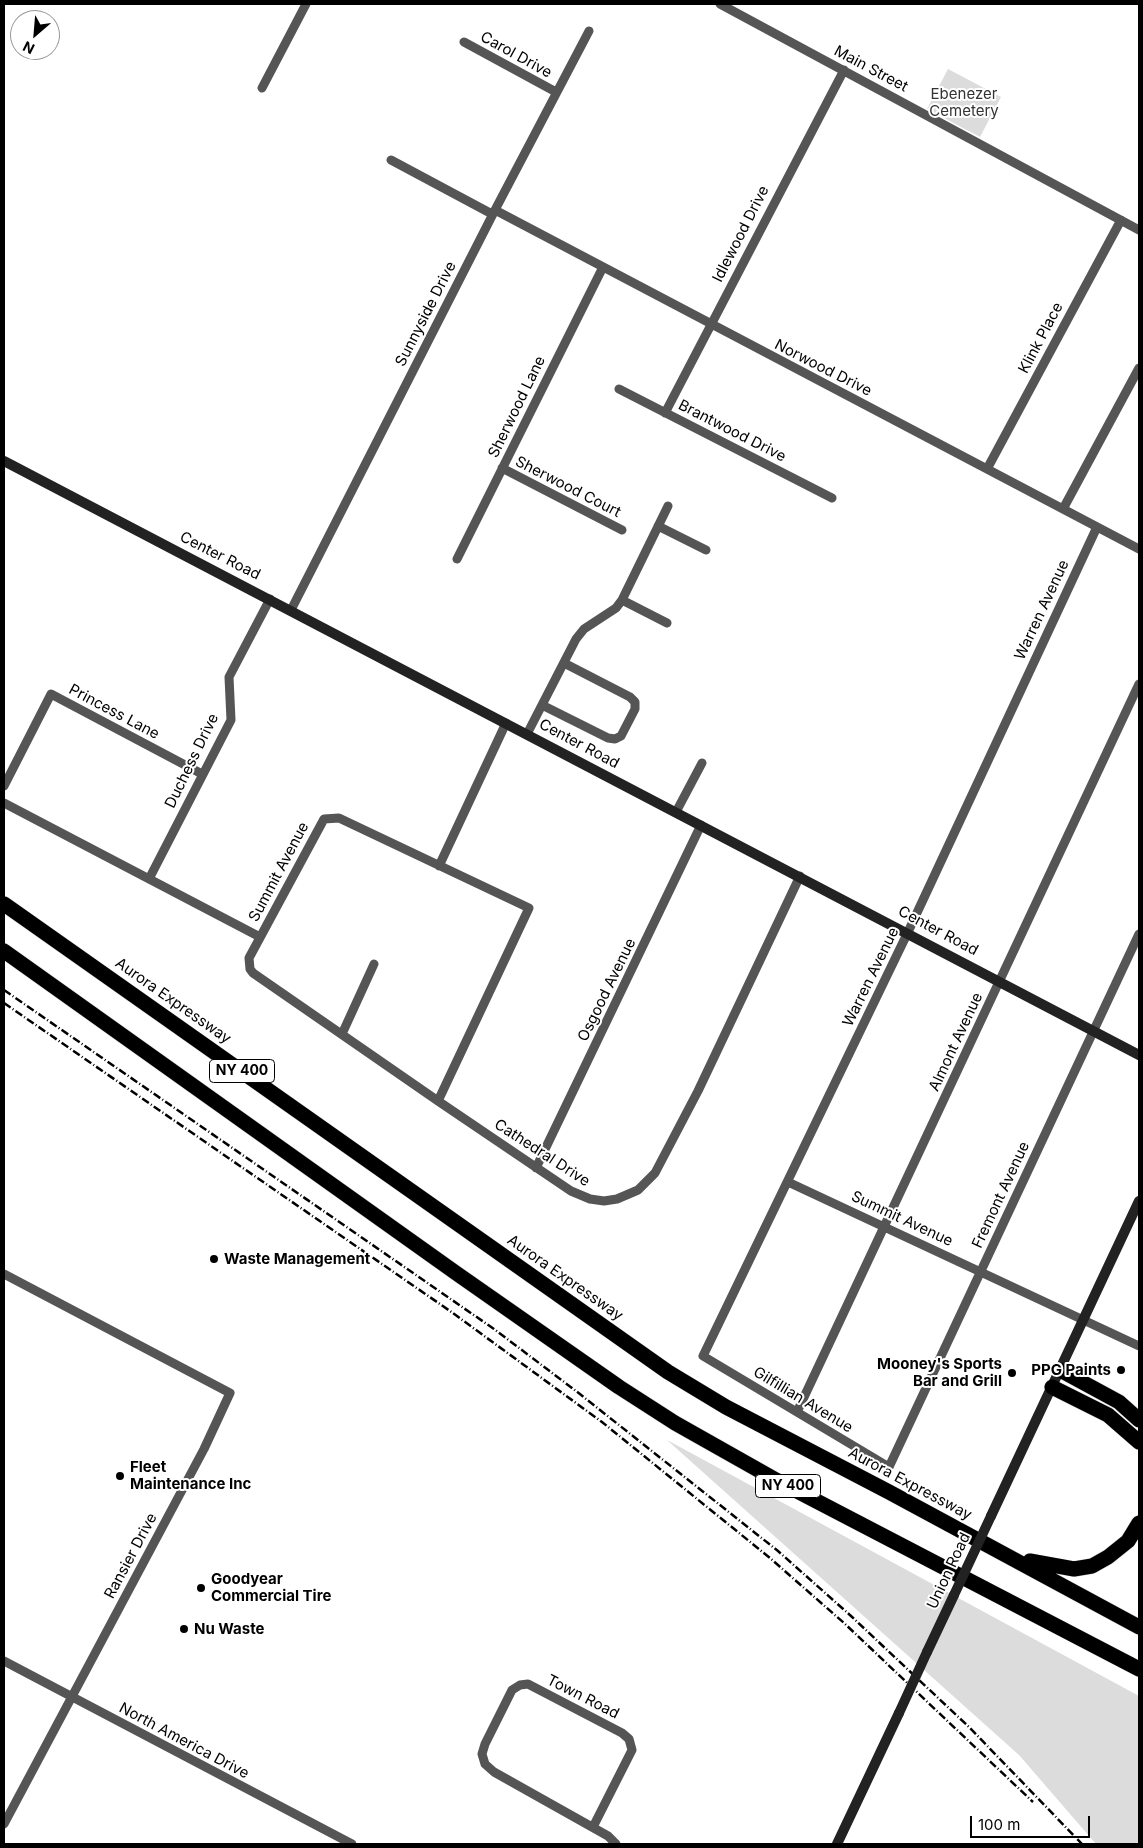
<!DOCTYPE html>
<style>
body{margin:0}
#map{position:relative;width:1143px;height:1848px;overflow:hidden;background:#fff;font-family:Inter,sans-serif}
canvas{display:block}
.frame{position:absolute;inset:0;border:5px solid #000;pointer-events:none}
.north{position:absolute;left:10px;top:10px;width:50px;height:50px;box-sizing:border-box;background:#fff;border:1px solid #999;border-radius:50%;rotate:207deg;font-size:14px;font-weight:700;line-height:20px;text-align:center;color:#000}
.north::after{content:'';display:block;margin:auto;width:18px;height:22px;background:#000;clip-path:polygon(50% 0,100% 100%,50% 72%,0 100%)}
.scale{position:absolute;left:970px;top:1816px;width:120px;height:22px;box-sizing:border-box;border:2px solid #000;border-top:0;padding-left:6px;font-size:15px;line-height:18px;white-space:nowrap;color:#000;-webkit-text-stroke:4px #fff;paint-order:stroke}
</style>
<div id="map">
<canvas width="1143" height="1848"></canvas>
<div class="frame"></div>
<div class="north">N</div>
<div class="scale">100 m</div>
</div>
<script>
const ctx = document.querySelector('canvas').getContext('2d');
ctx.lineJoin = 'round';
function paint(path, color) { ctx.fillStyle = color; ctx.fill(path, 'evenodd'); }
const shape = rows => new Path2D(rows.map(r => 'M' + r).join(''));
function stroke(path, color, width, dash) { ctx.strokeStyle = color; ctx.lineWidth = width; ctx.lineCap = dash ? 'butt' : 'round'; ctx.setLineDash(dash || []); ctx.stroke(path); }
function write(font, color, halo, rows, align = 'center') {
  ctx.font = font + ' Inter,sans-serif'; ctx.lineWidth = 4; ctx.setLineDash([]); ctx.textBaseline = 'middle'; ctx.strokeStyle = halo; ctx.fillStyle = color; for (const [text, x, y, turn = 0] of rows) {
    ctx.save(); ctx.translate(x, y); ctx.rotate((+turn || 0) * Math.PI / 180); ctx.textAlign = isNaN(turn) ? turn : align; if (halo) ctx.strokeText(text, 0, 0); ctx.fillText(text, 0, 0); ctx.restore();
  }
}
paint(shape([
 [948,69,1001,97,980,137,927,109],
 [667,1440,1139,1696,1139,1844,1096,1844,1019,1755]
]), '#dcdcdc');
const motorway = shape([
 [4,904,668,1372,726,1407,889,1492,1139,1627],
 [4,951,456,1273,619,1387,675,1423,776,1480,1139,1669],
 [1060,1370,1119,1402,1139,1420],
 [1052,1387,1108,1415,1139,1442],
 [1030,1561,1074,1569,1092,1566,1108,1557,1128,1541,1139,1523]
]);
stroke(motorway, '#dbdbdb', 16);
stroke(shape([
 [720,4,1139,230],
 [464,42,556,92],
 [262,88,306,4],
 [391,160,492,214],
 [495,210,1139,549],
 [619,389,832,498],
 [665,413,844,70],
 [502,468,622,530],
 [987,469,1121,220],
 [1063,509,1139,368],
 [658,526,706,550],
 [1097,527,908,932,703,1356,889,1467,1139,934],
 [457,559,603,267],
 [622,600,667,623],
 [291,610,495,210,589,31],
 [542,705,608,738,615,739,621,736,635,709,635,702,630,697,564,663],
 [527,734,576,639,584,629,616,608,622,600,668,506],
 [4,786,51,694,202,774],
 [4,803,260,937],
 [676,812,702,763],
 [439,866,506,723],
 [149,879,231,720,229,677,270,599],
 [342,1034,374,964],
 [438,1101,529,908,339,818,324,819,249,958,250,969,253,973,438,1101,571,1191,590,1199,604,1201,617,1199,638,1190,655,1173,698,1091,800,876],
 [536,1168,701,825],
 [788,1182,1139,1346],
 [4,1274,230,1393,204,1449,4,1824],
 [797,1412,1139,684],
 [4,1661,352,1844],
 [593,1827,632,1750,629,1739,622,1733,528,1684,520,1685,512,1690,485,1744,482,1754,485,1764,494,1772,608,1836,616,1844]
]), '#555', 9);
stroke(shape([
 [4,461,1139,1055],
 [991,1516,1139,1201],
 [927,1652,954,1595],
 [837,1844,899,1713]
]), '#222', 10);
stroke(motorway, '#000', 15);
stroke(shape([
 [4,990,494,1329,576,1391,778,1551,851,1616,969,1727,1082,1844],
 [4,1003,450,1311,602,1422,770,1558,844,1623,1033,1802]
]), '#000', 2.5, [8, 2.5, 1, 2.5]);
stroke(shape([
 [954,1595,991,1516],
 [899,1713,927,1652]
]), '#222', 10);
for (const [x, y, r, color] of [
 [214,1259,5,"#000"],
 [1121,1370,5,"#000"],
 [1012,1373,5,"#000"],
 [120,1476,5,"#000"],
 [201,1588,5,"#000"],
 [184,1629,5,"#000"]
]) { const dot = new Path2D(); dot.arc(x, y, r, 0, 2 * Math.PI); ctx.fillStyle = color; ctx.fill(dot); stroke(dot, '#fff', 2); }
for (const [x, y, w] of [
 [242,1071,65],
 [788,1486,65]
]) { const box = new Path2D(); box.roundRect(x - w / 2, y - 11.5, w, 23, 4); ctx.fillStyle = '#fff'; ctx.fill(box); stroke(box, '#000', 1); }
write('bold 14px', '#000', null, [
 ["NY 400",242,1071],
 ["NY 400",788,1486]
]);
write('15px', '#000', '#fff', [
 ["Carol Drive",516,55,29],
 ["Main Street",871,69,28],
 ["Idlewood Drive",741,234,-63],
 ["Sunnyside Drive",426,314,-63],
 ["Klink Place",1041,338,-62],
 ["Norwood Drive",823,368,27],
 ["Sherwood Lane",517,407,-64],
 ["Brantwood Drive",732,431,27],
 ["Sherwood Court",568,487,27],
 ["Center Road",220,556,27],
 ["Warren Avenue",1042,610,-65],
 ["Princess Lane",114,712,28],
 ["Center Road",579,744,28],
 ["Duchess Drive",192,761,-64],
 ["Summit Avenue",279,872,-62],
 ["Center Road",938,931,28],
 ["Warren Avenue",871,977,-64],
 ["Osgood Avenue",607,990,-64],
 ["Aurora Expressway",173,1001,35],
 ["Almont Avenue",956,1042,-65],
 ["Cathedral Drive",542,1153,33],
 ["Fremont Avenue",1001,1195,-65],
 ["Summit Avenue",902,1219,25],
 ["Aurora Expressway",565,1278,35],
 ["Gilfillian Avenue",803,1400,31],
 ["Aurora Expressway",910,1484,28],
 ["Ransier Drive",131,1556,-62],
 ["Union Road",949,1571,-65],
 ["Town Road",583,1697,27],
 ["North America Drive",184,1741,28]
]);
write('15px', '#333', '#fff', [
 ["Ebenezer",964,94],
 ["Cemetery",964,111]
]);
write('bold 15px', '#000', '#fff', [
 ["Waste Management",224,1259],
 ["Mooney's Sports",1002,1364,"right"],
 ["Bar and Grill",1002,1381,"right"],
 ["PPG Paints",1111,1370,"right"],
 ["Fleet",130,1467],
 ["Maintenance Inc",130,1484],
 ["Goodyear",211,1579],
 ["Commercial Tire",211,1596],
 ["Nu Waste",194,1629]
], 'left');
</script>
